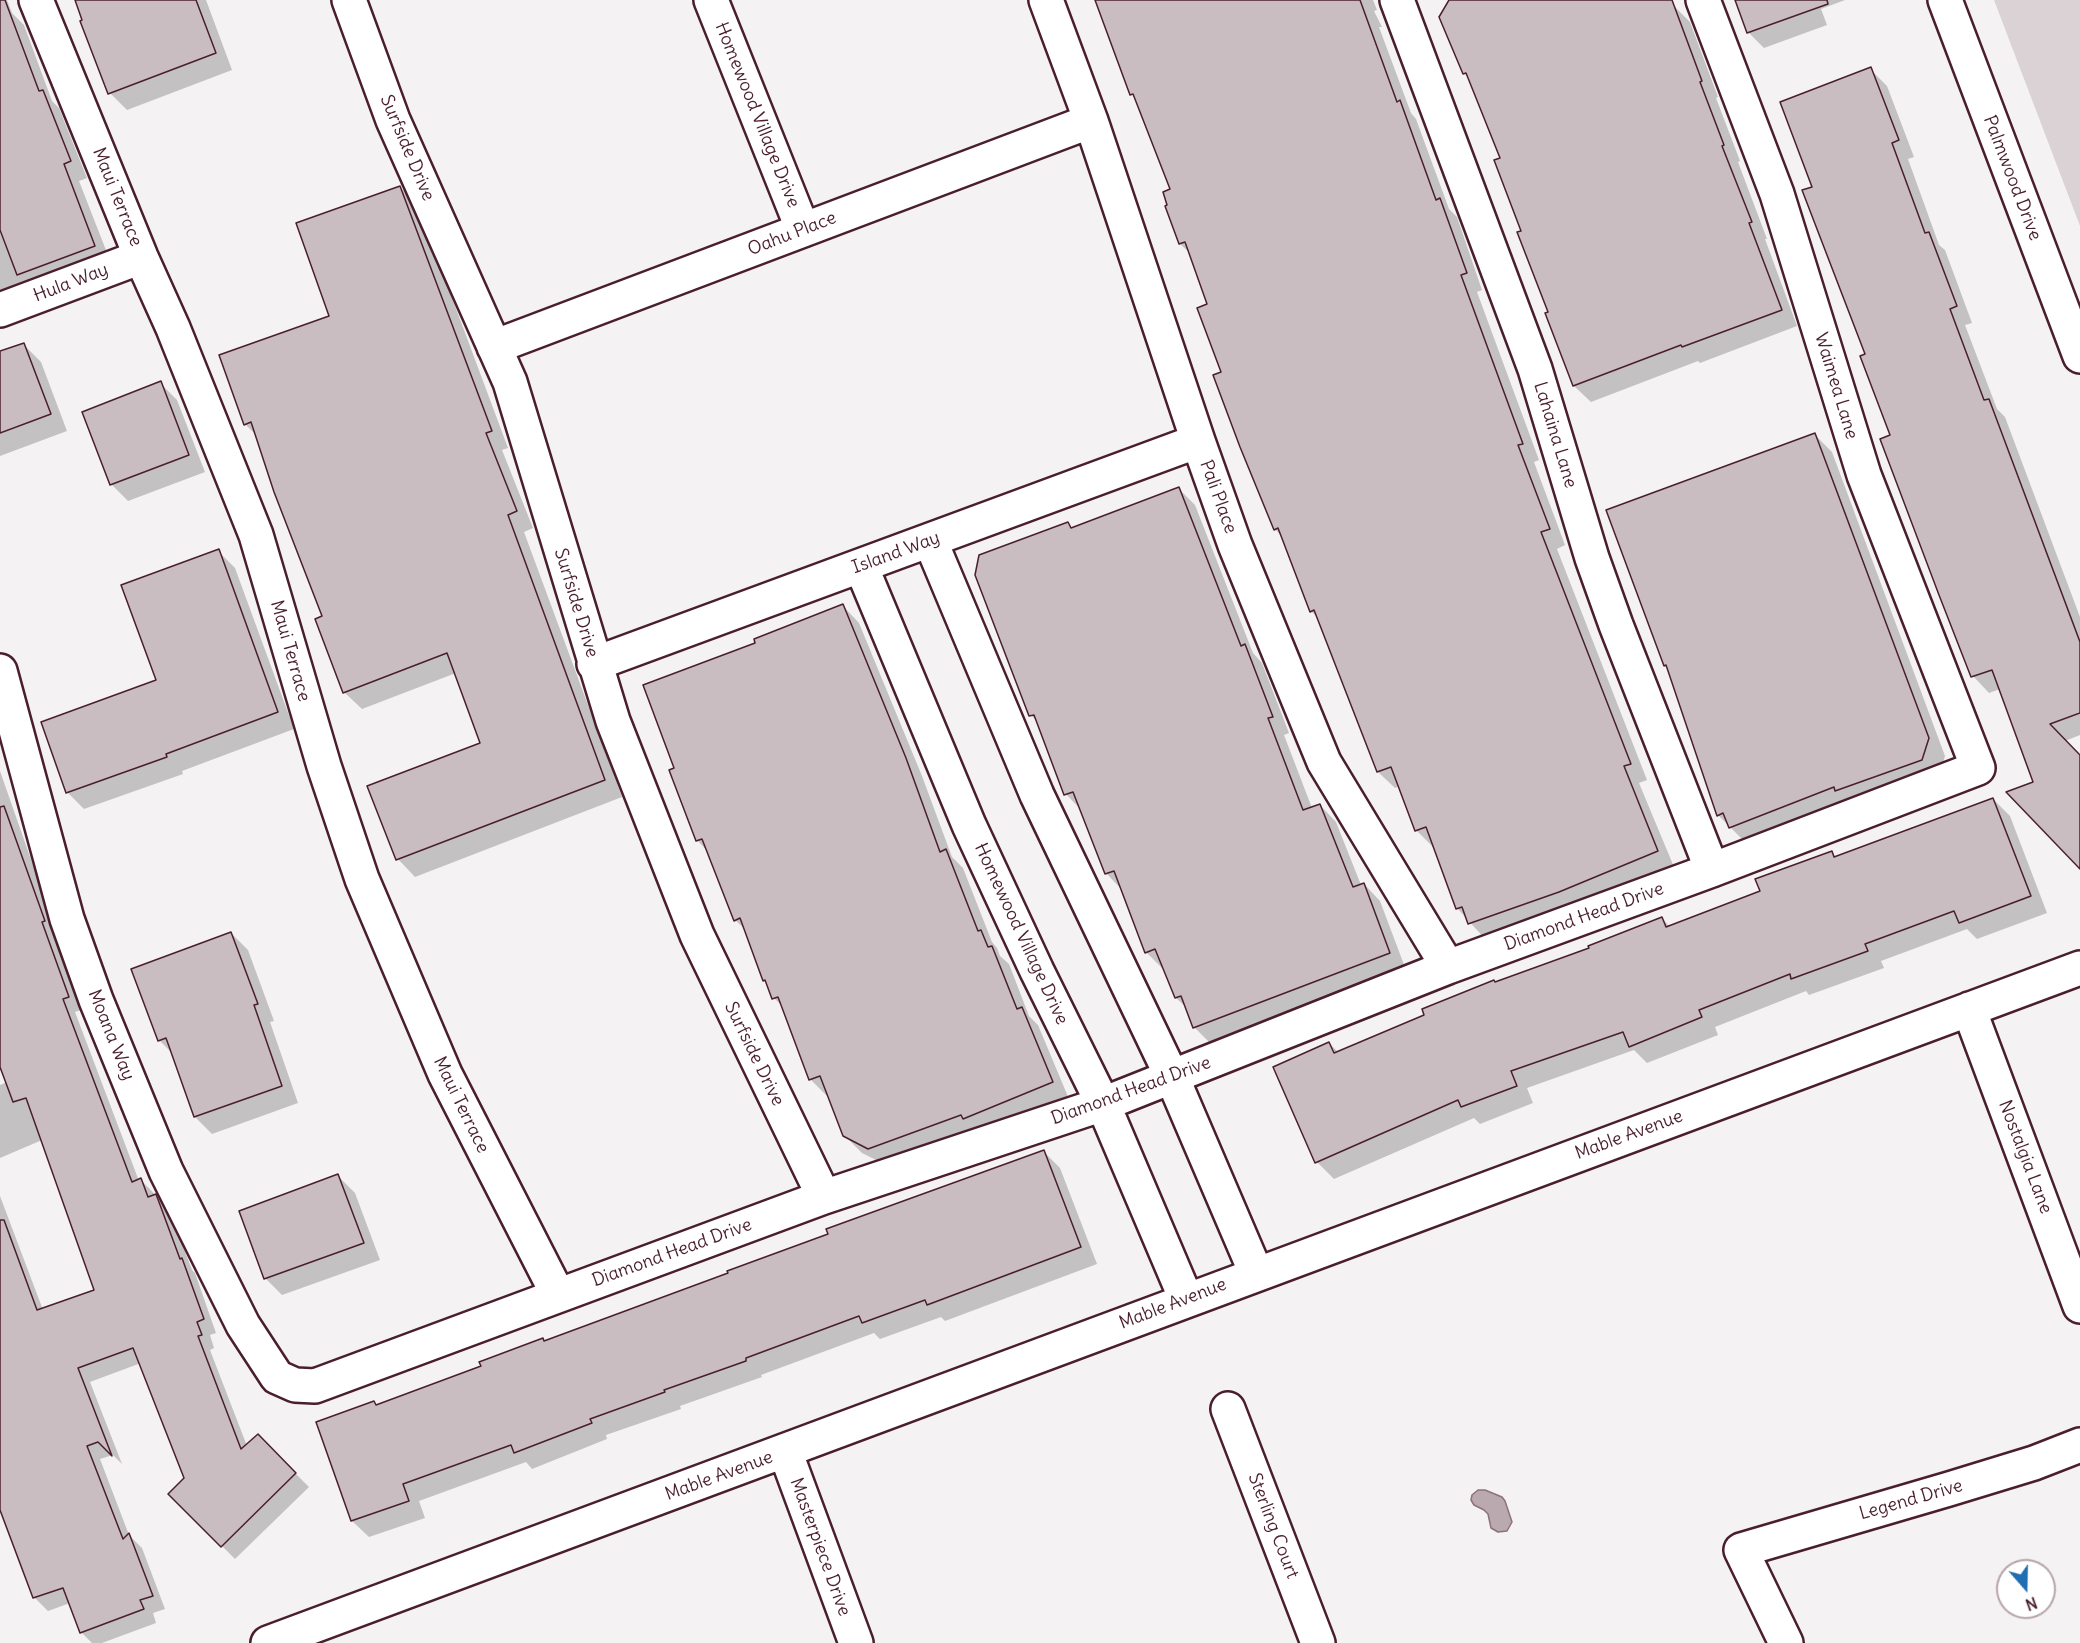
<!DOCTYPE html>
<style>
body{margin:0}
#map{position:relative;width:2080px;height:1643px;overflow:hidden;background:#f4f2f2;font-family:Delius,sans-serif}
canvas{display:block}
.north{position:absolute;left:1996px;top:1559px;width:60px;height:60px;box-sizing:border-box;background:#fff;border:2px solid #b7a5aa;border-radius:50%;rotate:160deg;font-size:16px;font-weight:700;line-height:24px;text-align:center;color:#4a1f2b}
.north::after{content:'';display:block;margin:auto;width:21px;height:27px;background:#1f6fb2;clip-path:polygon(50% 0,100% 100%,50% 72%,0 100%)}
</style>
<div id="map">
<canvas width="2080" height="1643"></canvas>
<div class="north">N</div>
</div>
<script>
const ctx = document.querySelector('canvas').getContext('2d');
ctx.lineJoin = 'round';
function paint(path, color) { ctx.fillStyle = color; ctx.fill(path, 'evenodd'); }
const shape = rows => new Path2D(rows.map(r => 'M' + r).join(''));
function stroke(path, color, width, dash) { ctx.strokeStyle = color; ctx.lineWidth = width; ctx.lineCap = dash ? 'butt' : 'round'; ctx.setLineDash(dash || []); ctx.stroke(path); }
function write(font, color, halo, rows, align = 'center') {
  ctx.font = font + ' Delius,sans-serif'; ctx.lineWidth = 6; ctx.setLineDash([]); ctx.textBaseline = 'middle'; ctx.strokeStyle = halo; ctx.fillStyle = color; for (const [text, x, y, turn = 0] of rows) {
    ctx.save(); ctx.translate(x, y); ctx.rotate((+turn || 0) * Math.PI / 180); ctx.textAlign = isNaN(turn) ? turn : align; if (halo) ctx.strokeText(text, 0, 0); ctx.fillText(text, 0, 0); ctx.restore();
  }
}
paint(shape([
 [1994,0,2080,0,2080,226]
]), '#dbd2d5');
const water = shape([
 [1478,1490,1485,1490,1502,1497,1505,1501,1512,1522,1507,1531,1498,1532,1491,1528,1488,1514,1484,1510,1474,1505,1471,1500,1472,1495,1478,1490]
]);
paint(water, '#baa9ae');
stroke(water, '#8d727a', 1.5);
paint(shape([
 [0,0,7,0,12,13,24,25,52,101,59,108,87,178,79,181,111,263,0,308],
 [77,0,206,0,232,70,127,110,110,93],
 [1096,0,1373,0,1377,10,1374,11,1382,27,1379,27,1411,113,1416,119,1449,209,1457,217,1482,290,1477,292,1539,460,1534,462,1565,545,1557,549,1647,780,1639,783,1674,867,1486,940,1457,908,1435,846,1433,847,1416,830,1400,786,1395,788,1378,772,1318,618,1311,611,1282,537,1275,529,1209,305,1190,253,1180,244,1172,190,1136,99,1132,94],
 [1450,0,1650,0,1673,5,1690,22,1718,97,1716,98,1740,161,1738,162,1767,239,1765,239,1797,326,1700,363,1698,361,1591,402,1574,386,1523,232,1502,159,1471,80,1464,73],
 [1736,0,1845,0,1821,9,1827,25,1764,48,1748,32],
 [1870,69,1887,86,1914,157,1908,159,1939,245,1945,250,1972,323,1965,325,1997,409,2005,417,2080,617,2080,735,2065,741,2080,756,2080,867,2034,783,2000,689,1989,693,1973,676,1892,436,1814,187],
 [400,187,417,204,508,448,502,450,533,528,524,532,622,797,415,877,398,859,369,787,481,744,456,673,362,709,344,692,324,617,258,437,245,424,331,316],
 [24,345,41,362,67,431,0,456,0,353],
 [160,383,177,400,205,472,128,501,111,484],
 [1815,435,1832,452,1945,756,1939,777,1747,844,1718,815,1668,668,1665,665],
 [1178,488,1195,505,1253,653,1262,663,1289,733,1284,735,1312,808,1320,805,1336,822,1361,885,1364,884,1380,901,1406,970,1211,1044,1195,1028,1188,1009,1176,998,1165,968,1163,969,1146,952,1122,890,1106,873,1082,811,1066,794,1039,724,1031,715,1068,523,1073,529],
 [218,551,235,568,294,729,182,771,183,774,84,809,67,792,158,681],
 [843,606,859,623,922,776,952,857,963,868,992,942,997,948,1000,956,1009,964,1029,1016,1038,1025,1069,1099,886,1165,862,1153,844,1135,829,1095,827,1096,810,1079,784,1008,774,998,768,983,765,980,746,930,735,920,709,853,697,840,676,769,757,643],
 [0,771,57,934,54,935,81,1010,75,1012,139,1181,141,1180,169,1209,192,1270,195,1273,216,1333,210,1335,214,1348,210,1350,247,1446,258,1436,309,1487,235,1559,170,1494,186,1478,141,1363,90,1382,122,1464,113,1455,100,1459,129,1535,142,1548,165,1609,153,1613,156,1623,102,1643,92,1643,81,1632,70,1603,48,1611,35,1598,0,1506,0,1196,43,1310,96,1291,42,1140,0,1158,0,1085,7,1082,0,1063],
 [1993,799,2010,816,2047,913,1977,939,1967,929,1881,961,1884,968,1809,995,1806,991,1715,1027,1718,1035,1647,1063,1634,1050,1527,1088,1533,1103,1480,1124,1474,1118,1334,1179,1317,1162,1275,1068,1329,1043,1339,1053,1496,983,1591,949,1662,918,1670,927,1762,892,1832,853,1836,857],
 [231,933,248,950,274,1021,270,1022,298,1103,212,1134,195,1117,173,1054,159,1040],
 [1043,1151,1060,1168,1097,1264,945,1321,941,1317,880,1339,874,1333,761,1375,762,1377,680,1406,681,1409,606,1435,607,1439,532,1469,526,1462,419,1501,425,1518,369,1537,352,1521,318,1423,374,1403,377,1406,730,1274],
 [338,1176,355,1193,380,1260,282,1295,265,1278]
]), '#0003');
const building = shape([
 [0,0,5,0,39,91,43,90,71,161,64,164,95,246,17,275,0,230,0,0],
 [75,0,196,0,216,53,108,94,80,21,82,20,75,0],
 [1095,0,1360,0,1397,102,1400,100,1436,200,1440,198,1467,273,1461,275,1523,444,1518,445,1550,529,1541,532,1631,764,1624,766,1658,851,1559,892,1468,924,1462,907,1456,909,1426,827,1415,831,1391,767,1377,772,1314,610,1310,612,1278,528,1274,530,1240,447,1213,375,1221,372,1197,308,1207,304,1185,242,1179,244,1165,206,1167,205,1163,192,1170,189,1133,94,1130,95,1095,0],
 [1449,0,1672,0,1702,81,1700,82,1724,145,1722,146,1752,222,1749,223,1782,310,1682,347,1681,345,1573,386,1545,313,1548,312,1517,232,1521,231,1494,160,1500,158,1466,73,1463,74,1439,17,1449,0],
 [1735,0,1827,0,1828,4,1747,33,1735,0],
 [1871,67,1899,140,1892,143,1925,233,1929,232,1957,306,1950,309,1984,400,1989,399,2080,642,2080,713,2050,724,2080,755,2080,869,2006,792,2033,782,1992,670,1971,677,1939,595,1880,439,1890,435,1860,356,1865,354,1802,190,1812,187,1780,102,1871,67],
 [400,186,492,431,486,433,517,511,508,515,605,780,396,860,367,786,480,743,447,653,343,693,315,619,322,616,274,492,251,422,244,425,219,355,329,316,296,223,400,186],
 [24,343,51,414,0,433,0,351,24,343],
 [161,381,189,455,110,485,82,412,161,381],
 [1815,433,1929,738,1922,760,1835,791,1834,787,1729,828,1723,813,1717,816,1666,665,1664,666,1606,510,1815,433],
 [1179,487,1241,646,1245,644,1273,717,1268,718,1303,810,1320,804,1353,887,1364,883,1390,953,1193,1028,1181,996,1175,998,1155,949,1145,953,1114,871,1105,874,1073,792,1064,795,1034,715,1029,716,975,575,979,555,1068,522,1071,528,1179,487],
 [219,549,278,712,166,754,167,757,66,793,41,722,156,680,121,585,219,549],
 [843,604,906,758,940,852,946,849,978,931,981,930,988,947,992,946,1017,1009,1022,1007,1053,1082,963,1119,961,1115,868,1149,843,1136,820,1076,809,1080,778,997,772,999,765,980,763,981,740,918,734,921,702,839,696,841,669,770,674,768,643,685,755,643,754,639,843,604],
 [1993,798,2031,896,1959,923,1954,911,1865,944,1868,951,1791,979,1790,974,1699,1010,1702,1017,1629,1047,1623,1032,1511,1071,1517,1086,1461,1107,1458,1100,1315,1163,1273,1067,1329,1042,1334,1053,1424,1015,1422,1009,1494,980,1495,982,1589,948,1588,946,1662,917,1666,927,1760,891,1755,879,1832,851,1834,857,1993,798],
 [4,806,45,921,42,922,69,997,63,999,132,1182,141,1178,148,1197,156,1194,180,1259,182,1258,204,1319,197,1322,202,1335,198,1336,241,1449,258,1434,296,1473,221,1547,168,1494,184,1478,133,1348,78,1368,112,1456,98,1442,87,1446,123,1539,129,1533,153,1596,140,1600,144,1609,80,1633,63,1588,33,1598,0,1510,0,1220,4,1220,37,1310,94,1290,26,1098,13,1102,0,1067,0,807,4,806],
 [231,932,258,1004,254,1005,282,1086,194,1117,166,1038,158,1041,131,969,231,932],
 [1044,1150,1081,1247,927,1305,925,1300,862,1323,859,1316,746,1358,746,1361,664,1390,665,1392,590,1419,592,1423,514,1453,511,1445,403,1484,409,1501,351,1521,316,1422,374,1401,376,1405,481,1366,479,1362,543,1338,544,1341,728,1273,727,1271,828,1234,826,1229,1044,1150],
 [338,1174,364,1243,264,1279,239,1211,338,1174]
]);
paint(building, '#cabdc1');
stroke(building, '#4a1f2b', 1.5);
const minor = shape([
 [36,0,141,257,173,328,256,535,324,766,362,879,445,1074,558,1295],
 [349,0,393,120,510,382,613,721,697,935,824,1197],
 [711,0,803,230],
 [1046,0,1091,121,1198,441,1235,545,1324,762,1448,967],
 [1397,0,1535,369,1592,558,1616,625,1712,870],
 [1945,0,2080,356],
 [0,310,141,257],
 [494,347,1091,121],
 [930,540,1037,795,1172,1077,1256,1273],
 [861,566,969,825,1037,971,1103,1104,1186,1299],
 [594,664,1198,441],
 [0,671,67,919,96,1000,166,1171,243,1325,277,1377,295,1385,315,1386,824,1197,1103,1104,1448,967,1712,870,1978,768,1864,475,1777,194,1703,0],
 [1969,1009,2080,1306],
 [1228,1409,1318,1643],
 [785,1451,856,1643],
 [268,1643,2080,968],
 [1786,1643,1741,1550,1949,1489,2034,1463,2080,1445]
]);
stroke(minor, '#4a1f2b', 38);
stroke(minor, '#fff', 33);
write('18px', '#4a1f2b', '#fff', [
 ["Homewood Village Drive",757,115,68],
 ["Surfside Drive",407,148,67],
 ["Palmwood Drive",2012,178,69],
 ["Maui Terrace",117,197,68],
 ["Oahu Place",792,234,-21],
 ["Hula Way",71,283,-21],
 ["Waimea Lane",1836,386,73],
 ["Lahaina Lane",1555,435,73],
 ["Pali Place",1218,497,70],
 ["Island Way",896,553,-20],
 ["Surfside Drive",576,603,73],
 ["Maui Terrace",290,651,74],
 ["Diamond Head Drive",1584,917,-20],
 ["Homewood Village Drive",1021,934,65],
 ["Moana Way",111,1035,68],
 ["Surfside Drive",754,1054,64],
 ["Diamond Head Drive",1131,1091,-20],
 ["Maui Terrace",461,1105,64],
 ["Mable Avenue",1629,1135,-20],
 ["Nostalgia Lane",2025,1157,69],
 ["Diamond Head Drive",672,1253,-20],
 ["Mable Avenue",1173,1304,-21],
 ["Mable Avenue",719,1476,-20],
 ["Legend Drive",1911,1500,-16],
 ["Sterling Court",1273,1526,69],
 ["Masterpiece Drive",820,1547,70]
]);
</script>
